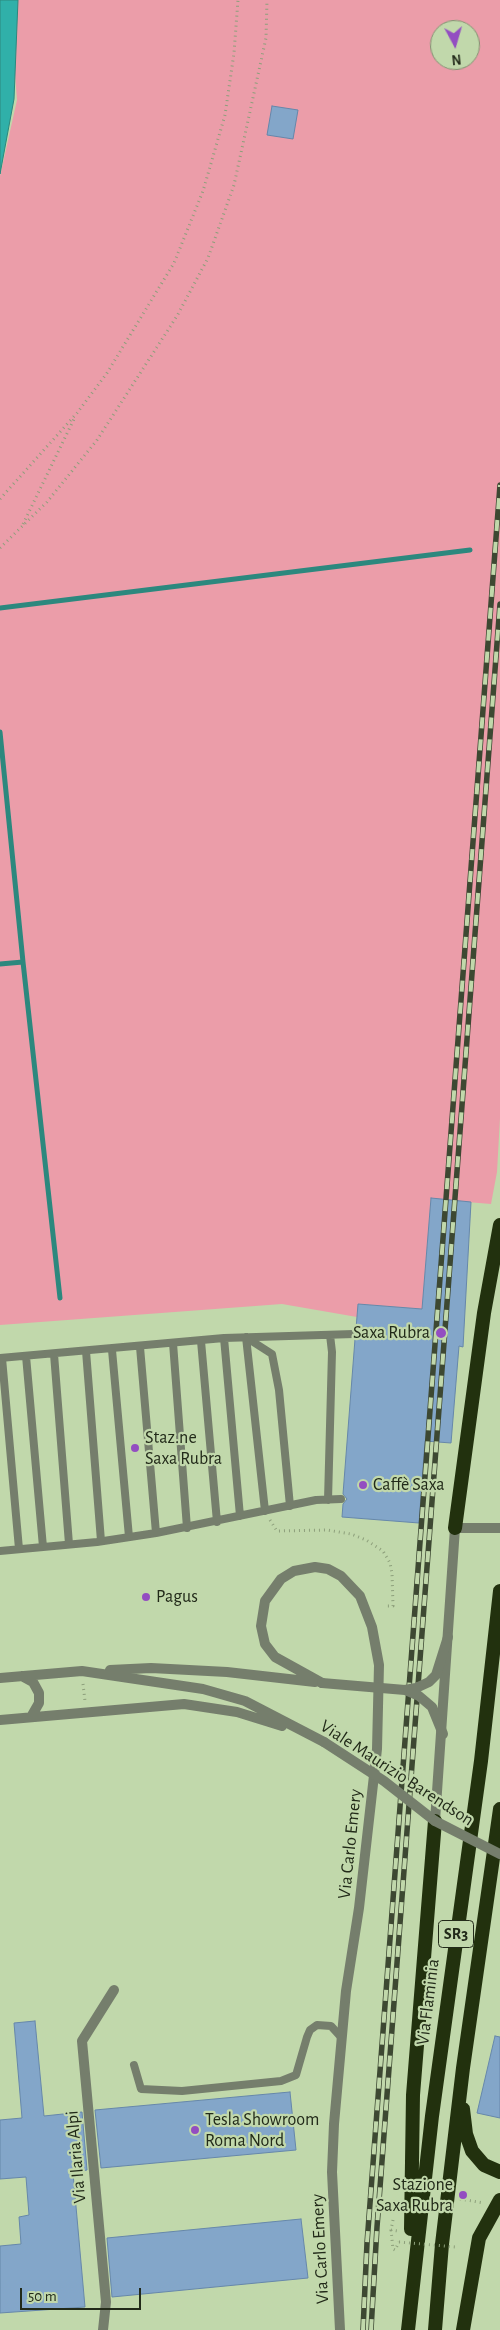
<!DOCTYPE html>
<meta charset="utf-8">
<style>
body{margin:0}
#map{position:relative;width:500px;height:2330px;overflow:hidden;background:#c1d8ab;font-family:"Alegreya Sans",sans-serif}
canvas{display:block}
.north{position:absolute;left:430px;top:20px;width:50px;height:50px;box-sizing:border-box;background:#c1d8ab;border:1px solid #819271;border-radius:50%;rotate:174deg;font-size:14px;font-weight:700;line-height:20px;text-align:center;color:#222a19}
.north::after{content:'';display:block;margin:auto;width:18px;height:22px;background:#934ec1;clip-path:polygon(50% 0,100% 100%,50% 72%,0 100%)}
.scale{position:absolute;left:20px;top:2288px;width:121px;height:22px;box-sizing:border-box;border:2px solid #222a19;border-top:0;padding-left:6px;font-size:15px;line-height:18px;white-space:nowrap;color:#222a19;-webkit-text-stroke:4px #c1d8ab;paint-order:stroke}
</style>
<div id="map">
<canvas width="500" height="2330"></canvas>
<div class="north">N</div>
<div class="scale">50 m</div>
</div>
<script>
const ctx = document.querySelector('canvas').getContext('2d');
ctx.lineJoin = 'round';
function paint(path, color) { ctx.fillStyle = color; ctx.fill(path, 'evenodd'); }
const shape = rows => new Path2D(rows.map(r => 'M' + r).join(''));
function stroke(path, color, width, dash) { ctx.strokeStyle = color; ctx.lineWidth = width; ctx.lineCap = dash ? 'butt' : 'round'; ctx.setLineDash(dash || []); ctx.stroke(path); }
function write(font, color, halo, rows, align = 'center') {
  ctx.font = font + ' "Alegreya Sans",sans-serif'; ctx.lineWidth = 4.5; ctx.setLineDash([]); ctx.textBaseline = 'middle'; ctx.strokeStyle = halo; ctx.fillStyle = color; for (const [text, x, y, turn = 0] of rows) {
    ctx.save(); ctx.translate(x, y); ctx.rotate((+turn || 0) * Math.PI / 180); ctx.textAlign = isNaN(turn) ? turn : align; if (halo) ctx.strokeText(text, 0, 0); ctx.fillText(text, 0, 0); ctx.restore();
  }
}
paint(shape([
 [9,0,500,0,500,1118,497,1172,491,1204,431,1199,422,1309,358,1304,357,1317,282,1304,0,1325,0,176,17,100],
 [440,30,470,30,470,60,440,60]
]), '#eb9da9');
const water = shape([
 [0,0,18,0,14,99,0,174,0,0]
]);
paint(water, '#30b0a9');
stroke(water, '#2c887e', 1);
stroke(shape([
 [0,608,470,550],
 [0,732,23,962],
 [0,964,23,962,60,1298]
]), '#2c887e', 5);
const building = shape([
 [272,106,298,110,293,139,267,135,272,106],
 [431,1198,471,1202,463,1347,459,1346,451,1443,425,1441,419,1523,342,1517,343,1504,347,1499,343,1494,355,1339,360,1334,356,1329,358,1304,422,1309,431,1198],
 [35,2021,44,2116,82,2112,87,2170,73,2173,85,2307,0,2313,0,2246,21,2244,19,2217,29,2215,26,2177,0,2179,0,2120,22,2118,14,2023,35,2021],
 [495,2036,500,2037,500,2118,477,2113,495,2036],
 [290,2092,296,2150,101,2168,95,2110,290,2092],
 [301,2219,308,2278,112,2297,107,2238,301,2219]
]);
paint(building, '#83a6c9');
stroke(building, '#6687aa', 1);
stroke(shape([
 [0,499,77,413,107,373,174,263,203,191,225,115,234,53,238,0],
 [23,524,75,417],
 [0,548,47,502,97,440,177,316,208,258,234,185,266,38,267,0],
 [270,1520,277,1531,327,1530,351,1534,366,1540,383,1551,390,1563,392,1573,393,1606,385,1606],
 [83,1684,85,1701],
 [395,2191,395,2185],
 [460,2199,484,2203],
 [393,2220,391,2230,398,2231],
 [391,2230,393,2249,395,2250,399,2242]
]), '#8d9f7b', 3, [1, 4]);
stroke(shape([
 [246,1337,265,1511],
 [224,1338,240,1516],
 [247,1338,272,1354,279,1390,290,1506],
 [201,1341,217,1522],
 [173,1343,187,1528],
 [140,1347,156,1533],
 [112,1350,129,1537],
 [86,1351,101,1541],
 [54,1354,69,1544],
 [26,1356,43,1547],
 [0,1358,224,1338,354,1334],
 [2,1358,19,1549],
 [328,1500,332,1352,330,1335],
 [0,1551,97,1542,156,1533,316,1500,341,1499],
 [134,2065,141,2089,182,2091,281,2081,296,2075,307,2037,310,2030,317,2025,331,2026,341,2037]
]), '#757e6c', 8);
stroke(shape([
 [110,1670,151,1668,227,1672,315,1682],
 [22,1676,33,1682,39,1693,39,1703,31,1717],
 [0,1678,82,1671,203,1689,245,1701,324,1742],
 [322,1683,275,1657,265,1644,261,1626,265,1601,281,1579,294,1571,315,1567,328,1569,341,1576,360,1596,372,1627,379,1665,377,1749,359,1908,346,1991,334,2124,332,2172,340,2330],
 [0,1720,184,1704,237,1712,282,1726],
 [435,1821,455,1528],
 [103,2330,106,2302,82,2041,114,1990]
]), '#757e6c', 10);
stroke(shape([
 [455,1528,500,1528]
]), '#757e6c', 10);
stroke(shape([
 [455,1528,484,1313,500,1225],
 [463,2109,466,2134,472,2151,484,2165,500,2172],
 [411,2229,413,2095,435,1821],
 [408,2330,432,2116,481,1761,500,1591],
 [435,2330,442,2244,463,2068,500,1809],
 [463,2330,479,2238,500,2200]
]), '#22310e', 14);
const rail = shape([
 [363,2330,367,2243,500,485],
 [371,2330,377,2227,500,604]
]);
stroke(rail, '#3d4832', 5.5);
stroke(rail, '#c1d8ab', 4, [11]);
stroke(shape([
 [399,2242,456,2247]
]), '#8d9f7b', 3, [1, 4]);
stroke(shape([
 [322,1683,405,1690,416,1688,429,1682,436,1675,448,1637],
 [405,1690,419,1696,432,1707,443,1734],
 [324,1742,384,1781,435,1821]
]), '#757e6c', 10);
stroke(shape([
 [435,1821,500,1854]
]), '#757e6c', 10);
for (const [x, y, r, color] of [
 [441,1333,6,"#934ec1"],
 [135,1448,5,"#934ec1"],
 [363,1485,5,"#934ec1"],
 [146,1597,5,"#934ec1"],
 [195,2130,5,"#934ec1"],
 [463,2195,5,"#934ec1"]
]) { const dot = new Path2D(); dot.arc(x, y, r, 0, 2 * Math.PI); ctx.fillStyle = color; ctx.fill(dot); stroke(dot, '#c1d8ab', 2); }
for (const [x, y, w] of [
 [456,1934,35]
]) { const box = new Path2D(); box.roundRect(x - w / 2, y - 13.5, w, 27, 4); ctx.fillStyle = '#c1d8ab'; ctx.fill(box); stroke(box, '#222a19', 1); }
write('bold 16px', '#222a19', null, [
 ["SR3",456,1934]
]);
write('18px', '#222a19', '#c1d8ab', [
 ["Saxa Rubra",430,1333,"right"],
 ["Staz.ne",145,1438],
 ["Saxa Rubra",145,1459],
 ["Caffè Saxa",373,1485],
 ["Pagus",156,1597],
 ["Tesla Showroom",205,2120],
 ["Roma Nord",205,2141],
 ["Stazione",453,2185,"right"],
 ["Saxa Rubra",453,2206,"right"]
], 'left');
write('18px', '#222a19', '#c1d8ab', [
 ["Viale Maurizio Barendson",397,1773,33],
 ["Via Carlo Emery",350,1844,-84],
 ["Via Flaminia",428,2002,-83],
 ["Via Ilaria Alpi",76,2157,-95],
 ["Via Carlo Emery",320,2249,-93]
]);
</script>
